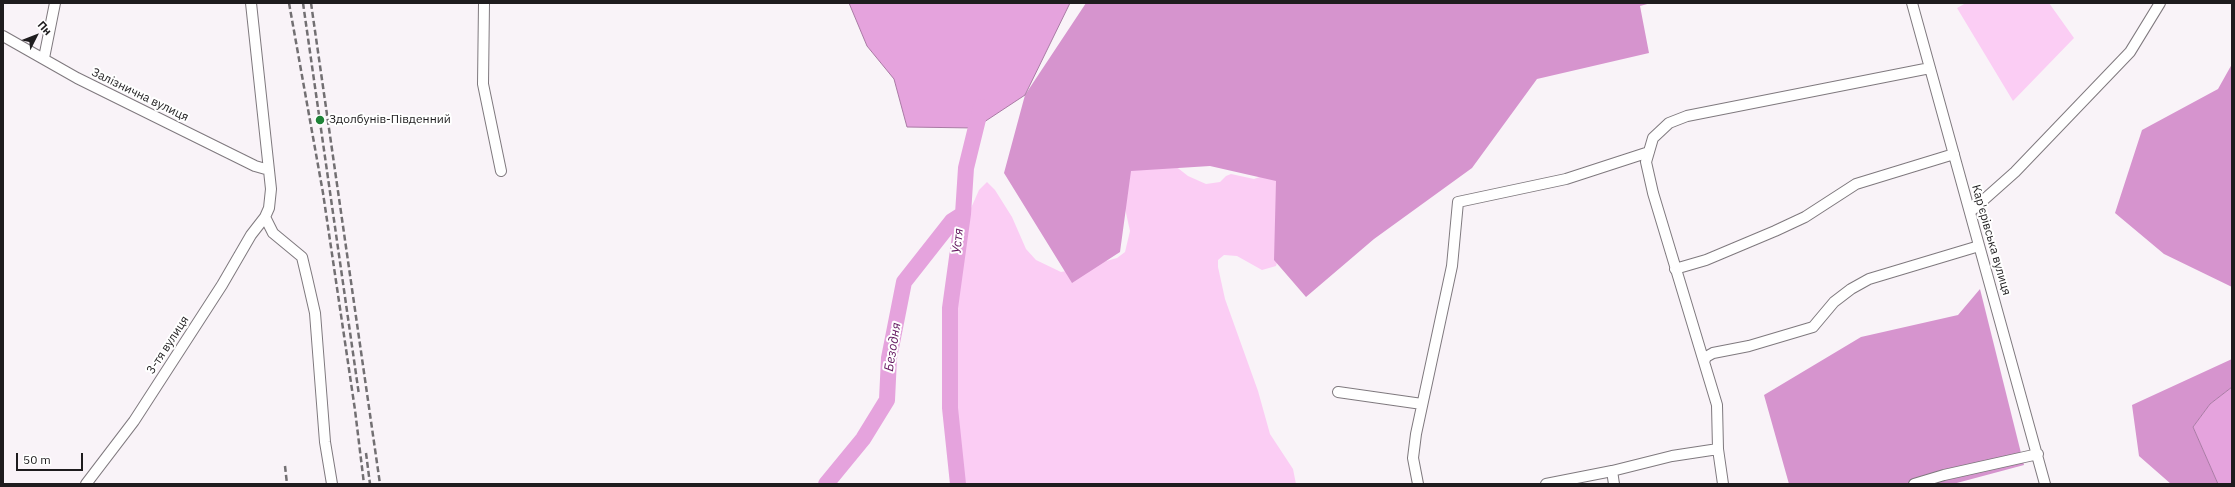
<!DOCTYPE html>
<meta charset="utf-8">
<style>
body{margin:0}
#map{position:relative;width:2235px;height:487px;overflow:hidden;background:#f9f3f8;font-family:"IBM Plex Sans",sans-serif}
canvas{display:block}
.frame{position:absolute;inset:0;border:4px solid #1e1c1e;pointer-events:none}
.north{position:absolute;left:16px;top:16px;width:40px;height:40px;-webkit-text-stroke:3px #fff;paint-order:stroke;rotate:48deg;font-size:11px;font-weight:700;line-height:16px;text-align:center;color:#1e1c1e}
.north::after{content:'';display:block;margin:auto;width:14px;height:18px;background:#1e1c1e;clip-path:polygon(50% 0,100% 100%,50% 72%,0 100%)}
.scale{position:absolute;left:16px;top:453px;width:67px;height:18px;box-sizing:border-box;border:2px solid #1e1c1e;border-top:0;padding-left:5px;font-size:12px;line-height:14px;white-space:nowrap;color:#1e1c1e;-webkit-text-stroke:3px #fff;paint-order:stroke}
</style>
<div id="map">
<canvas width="2235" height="487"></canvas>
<div class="frame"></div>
<div class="north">Пн</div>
<div class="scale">50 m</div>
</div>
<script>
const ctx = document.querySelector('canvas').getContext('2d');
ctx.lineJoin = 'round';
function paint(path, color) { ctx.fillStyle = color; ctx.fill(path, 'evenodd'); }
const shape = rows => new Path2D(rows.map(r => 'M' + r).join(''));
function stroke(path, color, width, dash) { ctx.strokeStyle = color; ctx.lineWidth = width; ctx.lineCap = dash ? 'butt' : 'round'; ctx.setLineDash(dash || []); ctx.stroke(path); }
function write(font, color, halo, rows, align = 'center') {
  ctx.font = font + ' "IBM Plex Sans",sans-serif'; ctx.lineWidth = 4; ctx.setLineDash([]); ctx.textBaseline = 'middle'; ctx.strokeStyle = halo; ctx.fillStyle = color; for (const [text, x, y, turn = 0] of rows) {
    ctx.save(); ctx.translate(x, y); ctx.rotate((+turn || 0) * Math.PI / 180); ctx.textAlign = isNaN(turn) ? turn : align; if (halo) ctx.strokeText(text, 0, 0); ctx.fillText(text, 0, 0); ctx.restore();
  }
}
paint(shape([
 [1966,3,2049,3,2074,38,2013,101,1957,8],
 [1160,154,1188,176,1206,184,1220,182,1226,176,1231,174,1254,179,1268,174,1277,176,1279,256,1276,266,1262,270,1237,256,1224,255,1218,260,1218,267,1225,299,1258,391,1270,434,1293,469,1296,484,964,484,957,403,957,308,968,215,979,190,987,182,995,190,1012,217,1026,249,1036,260,1061,272,1081,268,1117,258,1125,252,1130,231,1116,168]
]), '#fbcdf4');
paint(shape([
 [1086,3,1651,3,1640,6,1649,53,1537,79,1472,168,1374,239,1306,297,1274,260,1276,181,1210,166,1131,171,1120,252,1072,283,1004,173,1025,95],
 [2232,64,2232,287,2164,254,2115,213,2142,130,2218,89],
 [1980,289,2024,465,1953,484,1789,484,1764,395,1861,337,1958,315],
 [2232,359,2232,387,2210,404,2193,427,2218,484,2171,484,2139,456,2132,405]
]), '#d694ce');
const water = shape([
 [849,3,1070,3,1025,95,975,128,907,127,894,79,867,46,849,3],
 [2232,387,2232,484,2218,484,2193,427,2210,404,2232,387]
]);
paint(water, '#e5a3dd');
stroke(water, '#a97aa4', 1);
stroke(shape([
 [826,484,863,439,887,400,889,358,904,282,952,221,963,214],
 [958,484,950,408,950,308,963,214,966,168,981,107]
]), '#e5a3dd', 16);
const minor = shape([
 [251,3,271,189,269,208,265,217,273,233,302,257,307,278,315,313,325,442,332,484],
 [484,3,483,84,501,171],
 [1912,3,2045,484],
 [3,36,77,78,255,166,269,170],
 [44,58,55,3],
 [1970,212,2015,172,2130,52,2160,3],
 [1675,269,1706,260,1775,231,1805,217,1856,184,1954,154],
 [1704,362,1653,193,1646,162,1653,138,1669,123,1687,116,1930,68],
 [1338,392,1422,404],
 [1718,449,1717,405,1704,362,1706,357,1713,353,1749,346,1813,327,1834,302,1851,289,1869,279,1979,246],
 [1612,471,1614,484],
 [86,484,134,421,222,285,251,235,265,217],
 [1418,484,1413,458,1416,434,1452,266,1458,202,1566,179,1649,152],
 [1546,484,1612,471,1672,456,1718,449,1723,484],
 [1914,484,1944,475,2038,454]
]);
stroke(minor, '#7f797e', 12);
stroke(minor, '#fff', 10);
stroke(shape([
 [289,3,323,193,355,410,364,484],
 [303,3,359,395],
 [311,3,380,484],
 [366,453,370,484],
 [285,466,287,484]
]), '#726f72', 2.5, [6, 3]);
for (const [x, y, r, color] of [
 [320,120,5,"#1e8338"]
]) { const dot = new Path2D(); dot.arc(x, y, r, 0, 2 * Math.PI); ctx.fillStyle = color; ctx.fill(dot); stroke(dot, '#fff', 1.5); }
write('12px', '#1e1c1e', '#fff', [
 ["Залізнична вулиця",140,95,26],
 ["Кар'єрівська вулиця",1991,240,74],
 ["3-тя вулиця",168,345,-57]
]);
write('12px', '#1e1c1e', '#fff', [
 ["Здолбунів-Південний",329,120]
], 'left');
write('italic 13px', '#62165e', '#fff', [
 ["Устя",958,241,-84],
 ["Безодня",893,347,-81]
]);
</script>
